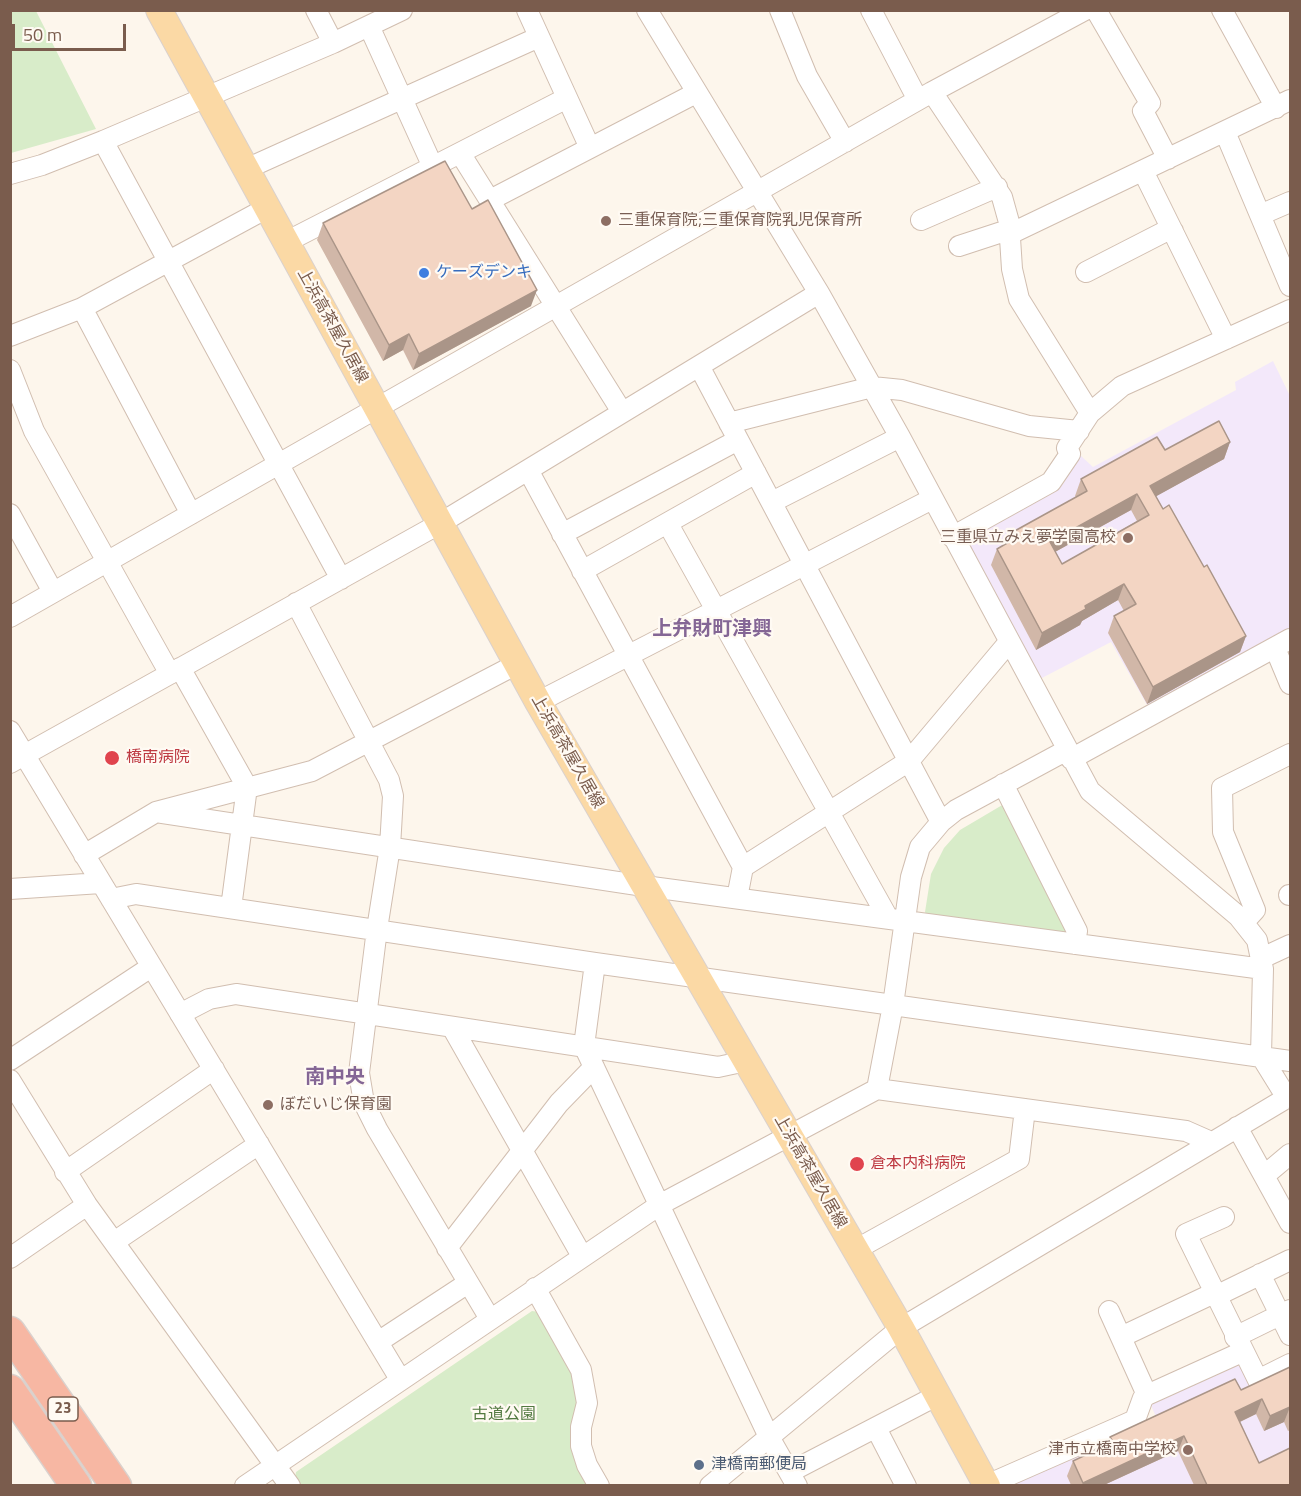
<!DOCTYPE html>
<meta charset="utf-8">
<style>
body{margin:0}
#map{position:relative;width:1301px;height:1496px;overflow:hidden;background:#fdf6ec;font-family:"Titillium Web",sans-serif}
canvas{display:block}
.frame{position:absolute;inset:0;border:12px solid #7a5c4d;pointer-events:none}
.scale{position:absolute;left:12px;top:24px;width:114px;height:27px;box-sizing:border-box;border:3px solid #7a5c4d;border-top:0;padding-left:8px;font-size:18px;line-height:21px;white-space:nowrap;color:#7a5c4d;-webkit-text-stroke:4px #fffaf3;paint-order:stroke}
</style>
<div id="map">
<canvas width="1301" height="1496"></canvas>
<div class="frame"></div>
<div class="scale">50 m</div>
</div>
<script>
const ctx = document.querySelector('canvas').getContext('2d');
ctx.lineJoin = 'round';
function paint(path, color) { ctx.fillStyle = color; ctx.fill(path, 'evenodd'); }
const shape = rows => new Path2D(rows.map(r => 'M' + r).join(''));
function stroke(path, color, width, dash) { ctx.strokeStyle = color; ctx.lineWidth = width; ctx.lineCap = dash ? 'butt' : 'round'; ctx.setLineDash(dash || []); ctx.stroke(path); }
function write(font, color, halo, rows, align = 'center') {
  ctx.font = font + ' "Titillium Web","Noto Sans JP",sans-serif'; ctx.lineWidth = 4.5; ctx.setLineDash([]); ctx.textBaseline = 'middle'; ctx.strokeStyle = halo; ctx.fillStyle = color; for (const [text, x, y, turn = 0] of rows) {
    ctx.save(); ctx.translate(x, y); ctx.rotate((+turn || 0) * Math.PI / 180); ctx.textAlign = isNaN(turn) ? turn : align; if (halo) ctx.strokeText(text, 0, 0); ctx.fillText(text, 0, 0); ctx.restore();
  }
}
paint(shape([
 [1273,361,1290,396,1290,633,1151,712,1111,642,1040,679,965,541,966,535,1063,484,1080,455,1093,467,1236,390,1235,382],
 [1241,1356,1255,1385,1290,1369,1290,1485,1016,1486,1013,1480,1157,1419,1149,1401]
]), '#f3e8fa');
paint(shape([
 [11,10,36,11,96,129,11,153],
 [1004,804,1071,929,1067,935,927,917,925,912,931,874,944,848,960,830],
 [532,1311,539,1312,574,1374,590,1485,301,1486,295,1478,296,1472]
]), '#d8ecc9');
const minor = shape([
 [316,10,333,43],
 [527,10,590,148],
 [647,10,819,293,900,437,1090,791,1238,916,1257,940,1263,969,1261,1056,1287,1098],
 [780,10,807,76,845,142],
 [871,10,918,100],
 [1096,10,1150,103,1143,111,1168,159],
 [1222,10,1276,108],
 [369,26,433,167],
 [932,92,1002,197,1012,233,1010,238,1012,269,1019,299,1090,413],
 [1225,132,1290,286],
 [103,141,341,579],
 [460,153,622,412],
 [246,169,539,37],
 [1143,171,1226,339],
 [10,174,42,165,103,141,333,43,402,10],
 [490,200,696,93],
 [1260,215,1290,202],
 [921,220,997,187],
 [1012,233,1290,100],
 [286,242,567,98],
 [959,246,1011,229],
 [1086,272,1166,231,1173,231],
 [82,308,191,514],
 [10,336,82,308,267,208],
 [699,366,941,822],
 [10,370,34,431,170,674],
 [729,423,872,387,902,390,1029,426,1079,431],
 [528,470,743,867,737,898],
 [772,502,900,437],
 [10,514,53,592],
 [668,524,888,918],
 [562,534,738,440],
 [952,537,1051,482,1070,454,1067,448,1090,413,1122,386,1290,310],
 [582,571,756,473],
 [296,603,389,780,393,796,390,847,377,929,359,1073,364,1103,377,1129,490,1319],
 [10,617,932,92,1085,10],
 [1275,648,1290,684],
 [180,668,247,787,231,908],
 [538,702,932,499],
 [10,731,400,1379],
 [1071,759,1290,639],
 [10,763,439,524,819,293],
 [1003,784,1077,931,1075,944],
 [156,812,644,886,1263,969],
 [84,855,156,812,312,771,517,664],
 [743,867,909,761,1009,642],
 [10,889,101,883],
 [1289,895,1290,895],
 [111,899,136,894,595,963,1290,1061],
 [1244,922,1255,910,1223,832,1222,788,1290,754],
 [1262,958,1290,945],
 [595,963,584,1046,769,1437,797,1486],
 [180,1014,209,999,236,994,718,1067,746,1061],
 [452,1027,582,1256],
 [10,1060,151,967],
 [10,1080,87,1205,290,1486],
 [877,1089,893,1005,911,877,920,847,941,822,956,810,1067,750],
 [1237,1127,1290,1223],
 [65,1172,214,1069],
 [1265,1175,1290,1154],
 [1224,1217,1186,1234,1258,1380,1290,1364],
 [114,1242,259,1144],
 [447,1248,559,1103,594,1067],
 [855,1250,1019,1159,1025,1109],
 [10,1258,87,1205],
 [1260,1274,1290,1335],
 [535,1288,581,1370,587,1403,581,1427,581,1446,587,1465,599,1486],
 [1216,1296,1290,1260],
 [1121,1337,1214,1293],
 [1235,1337,1290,1310],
 [378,1342,468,1283],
 [1147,1395,1242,1352],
 [876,1428,906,1486],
 [790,1472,938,1395],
 [987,1485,1135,1420,1143,1398,1147,1395,1109,1311],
 [245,1486,661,1204,877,1089,1186,1131,1211,1142],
 [710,1486,901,1328,1290,1096]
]);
const major = shape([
 [159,10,538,702,901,1328,987,1486]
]);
const highway = shape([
 [10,1332,116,1486],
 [10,1390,76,1486]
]);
stroke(minor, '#d1beb0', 22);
stroke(major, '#dad1cd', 28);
stroke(highway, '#dad1cd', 33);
stroke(minor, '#fff', 20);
stroke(major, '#fbd9a5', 26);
stroke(highway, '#f7b7a3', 30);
paint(shape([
 [472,209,531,306,413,370,403,350,383,361,317,240,323,223],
 [1230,442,1224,459,1156,496,1163,509,1204,567,1246,636,1240,652,1147,704,1108,633,1114,616,1124,611,1118,600,1082,621,1080,625,1036,650,991,565,997,549,1007,543,1011,533,1076,497,1075,496,1081,479,1165,450],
 [1131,510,1137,521,1062,564,1055,552],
 [1290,1367,1290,1430,1288,1431,1284,1422,1264,1431,1256,1414,1240,1422,1259,1463,1290,1485,1194,1485,1178,1451,1104,1485,1071,1485,1067,1476,1073,1461,1108,1445,1110,1437,1241,1390]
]), '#d1b7a8');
paint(shape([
 [537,290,531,306,413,370,419,354],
 [409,334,403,350,383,361,389,345],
 [1230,442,1224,459,1144,503,1150,486],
 [1137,494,1131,510,1044,558,1050,542],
 [1124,584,1118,600,1082,621,1080,625,1036,650,1042,633,1085,606],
 [1246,636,1240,652,1147,704,1153,687],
 [1262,1399,1256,1414,1229,1427,1235,1412],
 [1290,1407,1284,1422,1264,1431,1270,1416],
 [1184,1436,1178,1451,1104,1485,1082,1485,1083,1483]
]), '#aa9588');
const building = shape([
 [445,161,472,209,488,200,537,290,419,354,409,334,389,345,323,223,445,161],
 [1219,421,1230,442,1150,486,1163,509,1169,505,1204,567,1207,565,1246,636,1153,687,1114,616,1136,604,1124,584,1085,606,1086,609,1042,633,997,549,1014,539,1011,533,1087,491,1081,479,1157,437,1165,450,1219,421],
 [1137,494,1149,515,1062,564,1050,542,1137,494],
 [1290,1367,1290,1409,1290,1407,1270,1416,1262,1399,1235,1412,1259,1463,1290,1448,1290,1485,1207,1485,1184,1436,1083,1483,1073,1461,1113,1442,1110,1437,1235,1379,1241,1390,1290,1367]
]);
paint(building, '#f3d5c3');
stroke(building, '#aa9588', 1.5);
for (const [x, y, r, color] of [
 [606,221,6,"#8d6e63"],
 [424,273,6,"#3f7fe0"],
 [1128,538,6,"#8d6e63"],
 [112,758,8,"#e0444e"],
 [268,1105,6,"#8d6e63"],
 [857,1164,8,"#e0444e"],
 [1188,1450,6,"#8d6e63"],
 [699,1465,6,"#5c6f8a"]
]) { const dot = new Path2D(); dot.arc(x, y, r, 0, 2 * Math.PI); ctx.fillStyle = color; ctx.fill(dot); stroke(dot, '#fffaf3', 2); }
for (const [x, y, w] of [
 [63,1409,30]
]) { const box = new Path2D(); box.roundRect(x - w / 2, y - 12, w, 24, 4.5); ctx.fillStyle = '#fffaf3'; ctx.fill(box); stroke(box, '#7a5c4d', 1.5); }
write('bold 15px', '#7a5c4d', null, [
 ["23",63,1409]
]);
write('16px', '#785e54', '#fffaf3', [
 ["三重保育院;三重保育院乳児保育所",618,221],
 ["三重県立みえ夢学園高校",1116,538,"right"],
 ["ぼだいじ保育園",280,1105],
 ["津市立橋南中学校",1176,1450,"right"]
], 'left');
write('16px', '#366cbe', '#fffaf3', [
 ["ケーズデンキ",436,273]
], 'left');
write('16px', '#7a5c4d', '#fffaf3', [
 ["上浜高茶屋久居線",332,326,61],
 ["上浜高茶屋久居線",567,752,60],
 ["上浜高茶屋久居線",810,1172,60]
]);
write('16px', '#be3a42', '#fffaf3', [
 ["橋南病院",126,758],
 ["倉本内科病院",870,1164]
], 'left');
write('16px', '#537a41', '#fffaf3', [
 ["古道公園",504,1415]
]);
write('16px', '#4e5e75', '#fffaf3', [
 ["津橋南郵便局",711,1465]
], 'left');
write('bold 20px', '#846695', '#fffaf3', [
 ["上弁財町津興",712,630],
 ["南中央",335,1078]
]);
</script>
